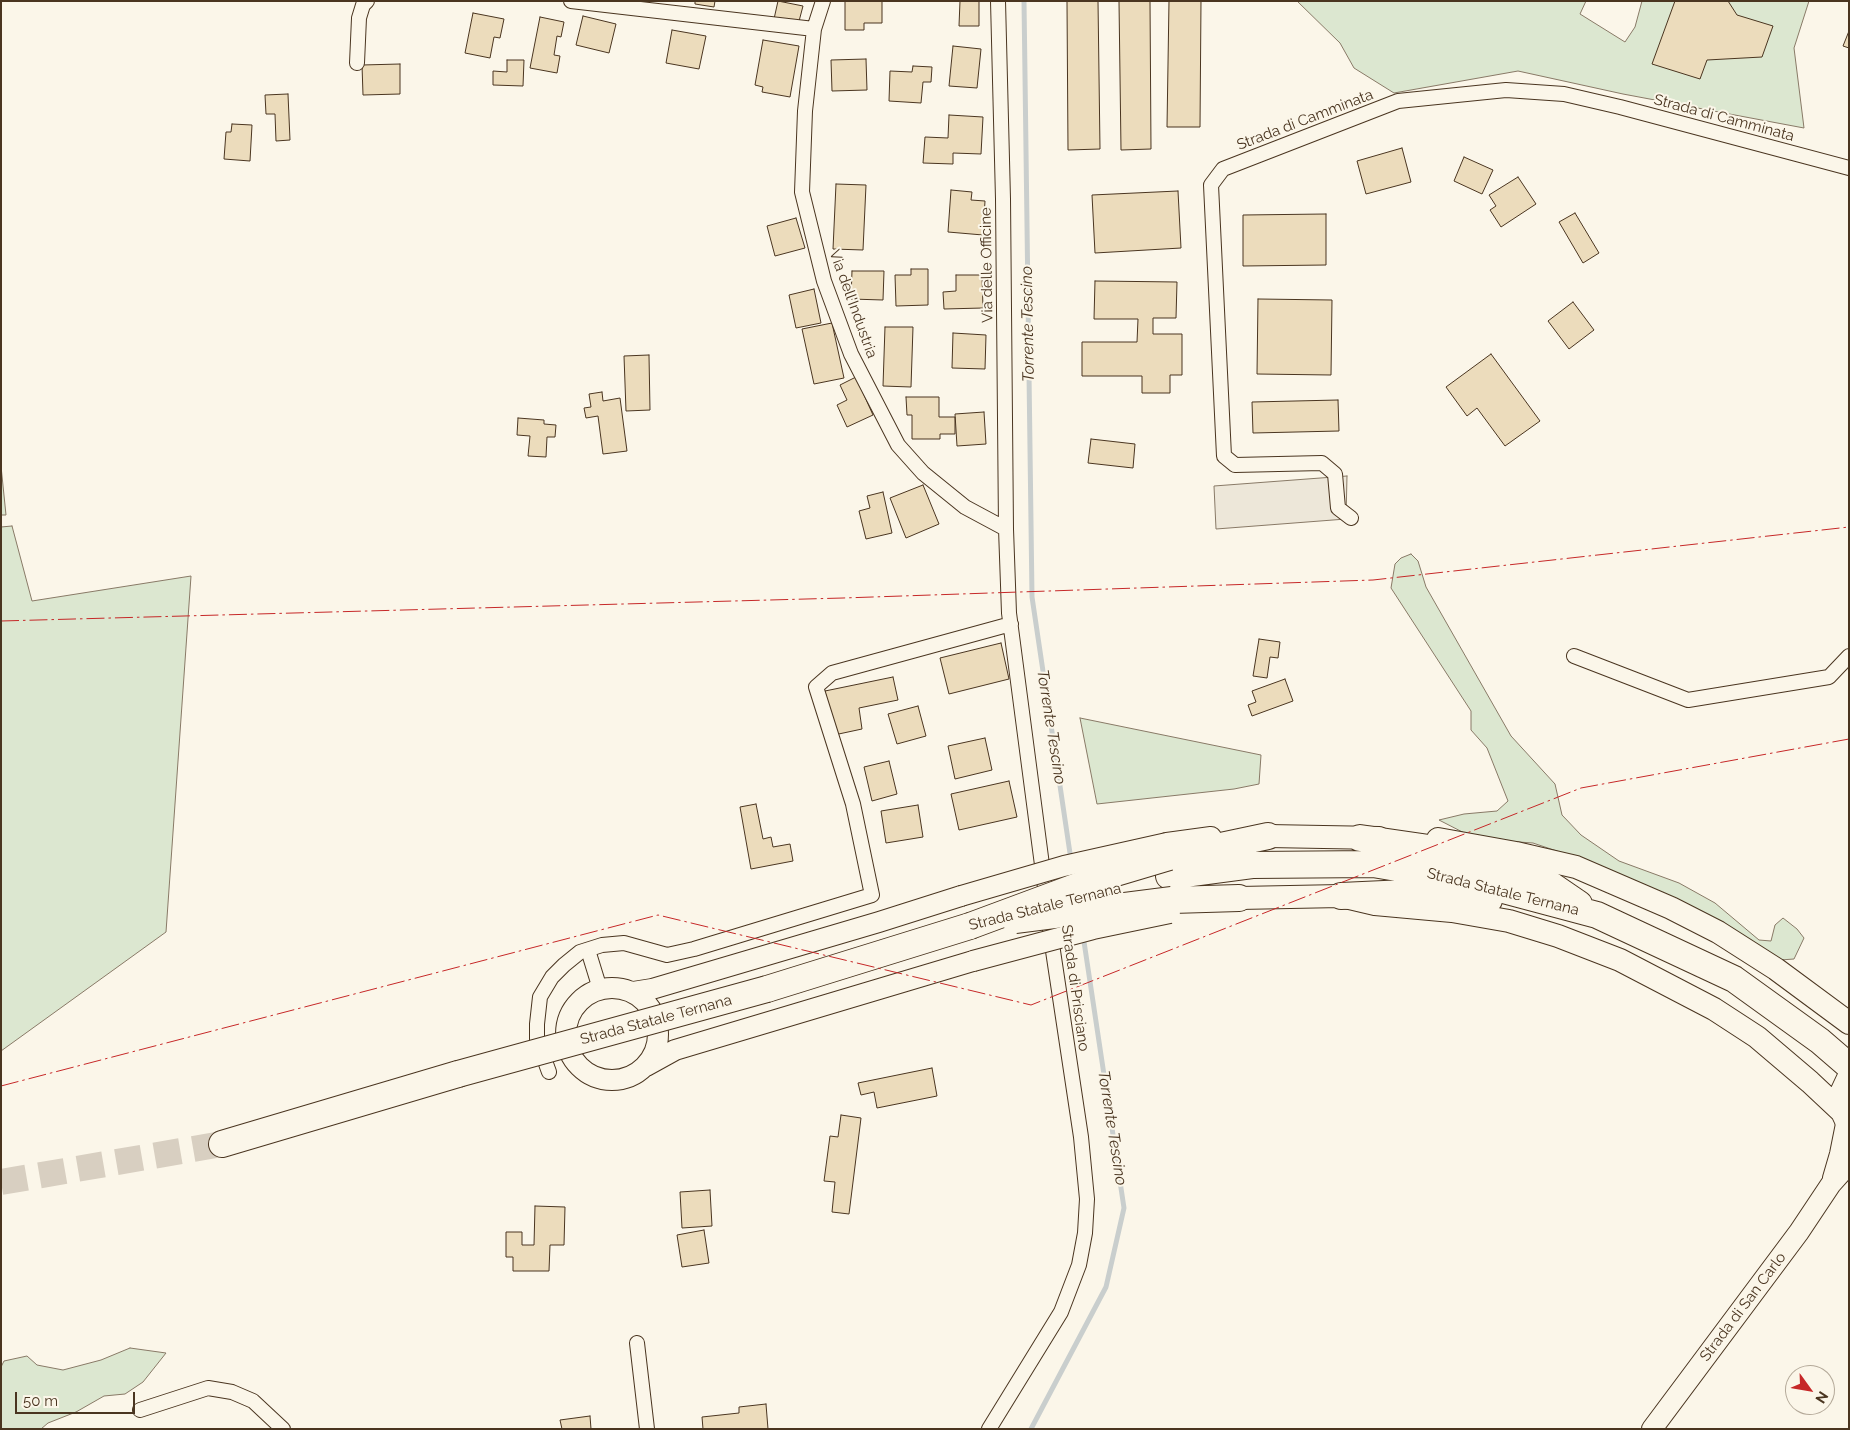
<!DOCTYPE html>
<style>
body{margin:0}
#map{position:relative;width:1850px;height:1430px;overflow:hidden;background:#fbf6e9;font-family:Raleway,sans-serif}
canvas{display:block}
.frame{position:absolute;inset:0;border:2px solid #4a3520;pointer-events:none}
.north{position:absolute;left:1785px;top:1365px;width:50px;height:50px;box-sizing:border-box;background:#fbf6e9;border:1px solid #b4a999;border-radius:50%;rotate:122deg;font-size:14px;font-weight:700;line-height:20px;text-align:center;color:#4a3520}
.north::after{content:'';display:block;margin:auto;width:18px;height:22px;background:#c62828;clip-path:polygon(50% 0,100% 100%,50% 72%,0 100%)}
.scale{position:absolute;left:15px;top:1392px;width:120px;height:22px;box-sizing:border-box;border:2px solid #4a3520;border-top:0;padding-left:6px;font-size:15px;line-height:18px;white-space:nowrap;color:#4a3520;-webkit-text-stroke:4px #fbf6e9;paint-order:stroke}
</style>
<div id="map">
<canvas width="1850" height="1430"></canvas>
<div class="frame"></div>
<div class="north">N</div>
<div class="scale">50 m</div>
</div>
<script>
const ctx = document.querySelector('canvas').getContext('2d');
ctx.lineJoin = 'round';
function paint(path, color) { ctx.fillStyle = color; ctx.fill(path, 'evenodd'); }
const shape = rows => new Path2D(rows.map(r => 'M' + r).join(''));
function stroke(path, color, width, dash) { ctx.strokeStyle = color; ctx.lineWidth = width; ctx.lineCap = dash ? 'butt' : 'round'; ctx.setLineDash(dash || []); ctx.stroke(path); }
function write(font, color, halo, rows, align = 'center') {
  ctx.font = font + ' Raleway,sans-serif'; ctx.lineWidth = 4; ctx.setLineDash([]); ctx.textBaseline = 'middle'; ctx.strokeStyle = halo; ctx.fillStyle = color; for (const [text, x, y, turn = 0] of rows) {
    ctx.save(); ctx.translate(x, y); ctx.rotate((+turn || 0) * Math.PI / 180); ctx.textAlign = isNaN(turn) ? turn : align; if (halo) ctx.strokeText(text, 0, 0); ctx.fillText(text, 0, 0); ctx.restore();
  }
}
const green = shape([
 [1297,1,1586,1,1580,14,1625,42,1635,27,1642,1,1809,1,1794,48,1804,128,1623,94,1518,71,1394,93,1354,68,1340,43,1297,1],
 [1,466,6,515,1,515,1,466],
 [12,526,32,601,191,576,166,932,1,1051,1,527,12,526],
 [1411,554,1418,561,1426,587,1511,736,1555,784,1562,815,1581,835,1619,861,1679,883,1715,903,1759,940,1771,941,1775,925,1783,918,1797,929,1804,938,1794,959,1780,960,1671,900,1601,866,1533,843,1476,839,1439,820,1464,814,1497,811,1508,801,1487,748,1471,730,1471,711,1391,588,1395,564,1401,558,1411,554],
 [1080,718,1261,755,1259,784,1234,789,1097,804,1080,718],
 [130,1348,166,1353,143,1382,125,1394,104,1396,76,1412,48,1423,41,1429,1,1429,1,1367,4,1361,27,1356,37,1365,63,1370,101,1360,130,1348]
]);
paint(green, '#dce7d0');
stroke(green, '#887966', 1);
const parking = shape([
 [1347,476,1346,519,1216,529,1214,486,1347,476]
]);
paint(parking, '#ede7d9');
stroke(parking, '#887966', 1);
stroke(shape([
 [1024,1,1032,597,1071,860],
 [1031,1429,1106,1287,1124,1208,1083,935]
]), '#c9cecd', 5);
const building = shape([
 [695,1,715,1,714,7,695,4,695,1],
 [778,1,803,6,798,25,774,19,778,1],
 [845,1,882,1,882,23,864,23,864,30,845,30,845,1],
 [960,1,979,1,979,26,959,26,960,1],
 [1067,1,1098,1,1100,149,1068,150,1067,1],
 [1119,1,1150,1,1151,149,1121,150,1119,1],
 [1169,1,1201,1,1200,127,1167,127,1169,1],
 [1675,1,1728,1,1737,15,1773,26,1762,57,1707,60,1700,79,1652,64,1675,1],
 [473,13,504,19,500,38,494,37,490,58,465,53,473,13],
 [583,16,616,24,609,53,576,45,583,16],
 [540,17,564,22,561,37,557,36,554,55,560,56,557,73,530,68,540,17],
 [672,30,706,36,699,69,666,63,672,30],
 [1849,31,1849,48,1843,46,1849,31],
 [763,40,799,46,790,97,762,92,763,87,755,85,763,40],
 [953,46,981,49,977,88,949,86,953,46],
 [866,59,867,90,832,91,831,60,866,59],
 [507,60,524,60,523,86,493,85,493,71,507,72,507,60],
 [400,64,400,94,363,95,362,65,400,64],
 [913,66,932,67,931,82,923,82,921,103,889,101,890,71,912,72,913,66],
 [288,94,290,140,276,141,275,114,266,114,265,95,288,94],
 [949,115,983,117,981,154,953,153,953,164,923,163,925,137,948,138,949,115],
 [232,124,252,125,250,161,224,159,226,132,231,132,232,124],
 [1402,148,1411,182,1366,194,1357,161,1402,148],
 [1464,157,1493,170,1482,194,1454,181,1464,157],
 [1518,177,1536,204,1501,227,1490,210,1496,206,1489,195,1518,177],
 [836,184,866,185,863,250,833,249,836,184],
 [951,190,972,192,971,200,985,201,983,235,948,232,951,190],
 [1178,191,1181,248,1095,253,1092,195,1178,191],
 [1575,213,1599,253,1583,263,1559,222,1575,213],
 [1326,214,1326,265,1243,266,1243,215,1326,214],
 [796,218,805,248,775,256,767,226,796,218],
 [911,269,928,269,928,305,896,306,895,275,911,275,911,269],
 [852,271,884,271,883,300,851,299,852,271],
 [956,275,982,275,983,308,944,309,943,292,956,291,956,275],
 [1095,281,1177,282,1176,318,1153,318,1153,334,1182,334,1182,375,1170,375,1170,393,1142,393,1142,376,1082,376,1082,342,1137,342,1138,319,1094,319,1095,281],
 [814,289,821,323,796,328,789,295,814,289],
 [1258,299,1332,300,1331,375,1257,374,1258,299],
 [1573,302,1594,330,1569,349,1548,321,1573,302],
 [832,323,844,378,814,384,802,329,832,323],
 [885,327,913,327,911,387,883,386,885,327],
 [953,333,986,335,985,369,952,368,953,333],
 [1491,354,1540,421,1505,446,1477,408,1467,416,1446,387,1491,354],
 [649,355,650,410,626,411,624,356,649,355],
 [856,377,873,415,847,427,837,405,847,400,840,385,856,377],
 [602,392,603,401,620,398,627,451,603,454,598,416,586,418,584,408,591,407,589,394,602,392],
 [906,397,939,397,939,417,955,417,955,434,940,434,940,439,912,439,912,415,907,415,906,397],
 [1338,400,1339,431,1253,433,1252,402,1338,400],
 [984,412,986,444,957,446,955,414,984,412],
 [518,418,544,420,544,424,556,425,555,437,547,437,546,457,528,456,530,436,517,435,518,418],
 [1091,439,1135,444,1133,468,1088,463,1091,439],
 [923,485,939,524,906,538,890,498,923,485],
 [883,492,892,533,866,539,859,511,870,508,867,496,883,492],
 [1259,639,1280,642,1278,658,1270,657,1267,678,1253,676,1259,639],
 [1001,643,1009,679,949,694,940,658,1001,643],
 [893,677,898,700,859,708,862,729,834,735,825,691,893,677],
 [1285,679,1293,701,1252,716,1248,705,1256,702,1252,691,1285,679],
 [918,706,926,736,897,744,888,714,918,706],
 [985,738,992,770,955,779,948,746,985,738],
 [889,761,897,794,872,801,864,767,889,761],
 [1009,781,1017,817,959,830,951,794,1009,781],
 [756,804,763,839,771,837,773,847,790,844,793,861,751,869,740,807,756,804],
 [918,805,923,837,886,843,881,811,918,805],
 [932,1068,937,1096,877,1108,874,1092,861,1095,858,1083,932,1068],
 [841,1115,861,1118,849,1214,832,1212,835,1182,824,1181,830,1136,838,1137,841,1115],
 [710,1190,712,1226,682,1228,680,1192,710,1190],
 [535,1206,565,1207,564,1245,550,1245,549,1271,513,1271,513,1257,506,1257,506,1232,522,1232,522,1245,534,1245,535,1206],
 [704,1230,709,1263,682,1267,677,1235,704,1230],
 [766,1404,768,1429,703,1429,702,1417,739,1413,739,1407,766,1404],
 [590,1416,591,1429,562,1429,560,1420,590,1416]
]);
paint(building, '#ecdcbc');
stroke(building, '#4a3520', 1);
stroke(shape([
 [1,1182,222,1144]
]), '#d8cfc1', 26, [26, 13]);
const street = shape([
 [571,1,814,29],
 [823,1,814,29,805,111,802,192,824,281,851,354,898,445,923,473,965,507,1006,529],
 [998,1,1003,199,1006,529,1009,613,1047,903],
 [357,63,359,18,363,5,367,1],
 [1351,518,1338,508,1335,474,1322,463,1235,465,1224,456,1211,185,1223,169,1398,101,1506,90,1564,94,1620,107,1849,168],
 [1574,656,1688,700,1829,677,1849,656],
 [588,950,600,989],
 [549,1072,537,1039,537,1024,540,997,552,977,564,965,580,952,602,945,624,943,667,955,694,949,872,895,853,804,816,687,832,673,1011,624],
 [637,1343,647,1429],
 [140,1410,208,1388,232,1392,253,1401,283,1429],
 [989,1429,1061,1312,1079,1265,1085,1233,1087,1199,1081,1137,1050,931]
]);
const secondary = shape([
 [1167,843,1211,837],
 '566 1034a46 46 0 1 1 92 0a46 46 0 1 1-92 0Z',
 [633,992,652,989,879,922,961,896],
 [646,1066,675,1050,973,961],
 [1833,1178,1840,1154,1846,1124],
 [1652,1429,1799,1232,1831,1184,1849,1164]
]);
const primary = shape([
 [1268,836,1379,838],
 [1438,839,1516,853,1576,867,1671,908,1718,932,1776,969,1849,1023],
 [1239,898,1341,896,1375,904,1452,911,1509,921,1558,936,1620,960,1714,1009,1757,1037,1810,1082,1842,1112],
 [1849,1076,1841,1093,1840,1103,1842,1112,1849,1127]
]);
const highway = shape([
 [1360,838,1436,849,1541,878,1579,904],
 [1169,857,1268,836],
 [1169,876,1252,865,1373,864,1462,879,1597,915,1734,979,1820,1041,1849,1066],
 [1341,896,1406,893,1489,900],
 [1172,900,1239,898],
 [767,989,970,926],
 [222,1144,458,1074]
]);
stroke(street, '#4a3520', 16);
stroke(secondary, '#4a3520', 22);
stroke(primary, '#4a3520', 24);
stroke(highway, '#4a3520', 28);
stroke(street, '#fbf6e9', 14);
stroke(secondary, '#fbf6e9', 20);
stroke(primary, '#fbf6e9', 22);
stroke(highway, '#fbf6e9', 26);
const secondaryBridge = shape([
 [961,896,1064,866,1167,843],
 [973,961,1093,929,1170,913]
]);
const highwayBridge = shape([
 [1015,920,1172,900],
 [970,926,1102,877,1169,857],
 [458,1074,767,989]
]);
stroke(secondaryBridge, '#4a3520', 22, []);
stroke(highwayBridge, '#4a3520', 28, []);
stroke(secondaryBridge, '#fbf6e9', 20);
stroke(highwayBridge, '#fbf6e9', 26);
stroke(shape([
 [1,621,843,598,1373,580,1849,527],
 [1,1086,658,915,1031,1005,1581,788,1849,739]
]), '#c62828', 1, [18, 4, 2.5, 4]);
write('15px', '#4a3520', '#fbf6e9', [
 ["Strada di Camminata",1724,118,15],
 ["Strada di Camminata",1305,120,-21],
 ["Via delle Officine",987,265,-91],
 ["Via dell'Industria",853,304,70],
 ["Strada Statale Ternana",1503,892,14],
 ["Strada Statale Ternana",1045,907,-14],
 ["Strada di Prisciano",1075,988,82],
 ["Strada Statale Ternana",656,1020,-15],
 ["Strada di San Carlo",1743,1307,-53]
]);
write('italic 16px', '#4a3520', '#fbf6e9', [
 ["Torrente Tescino",1028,324,-91],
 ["Torrente Tescino",1051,727,81],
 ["Torrente Tescino",1112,1128,81]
]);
</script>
